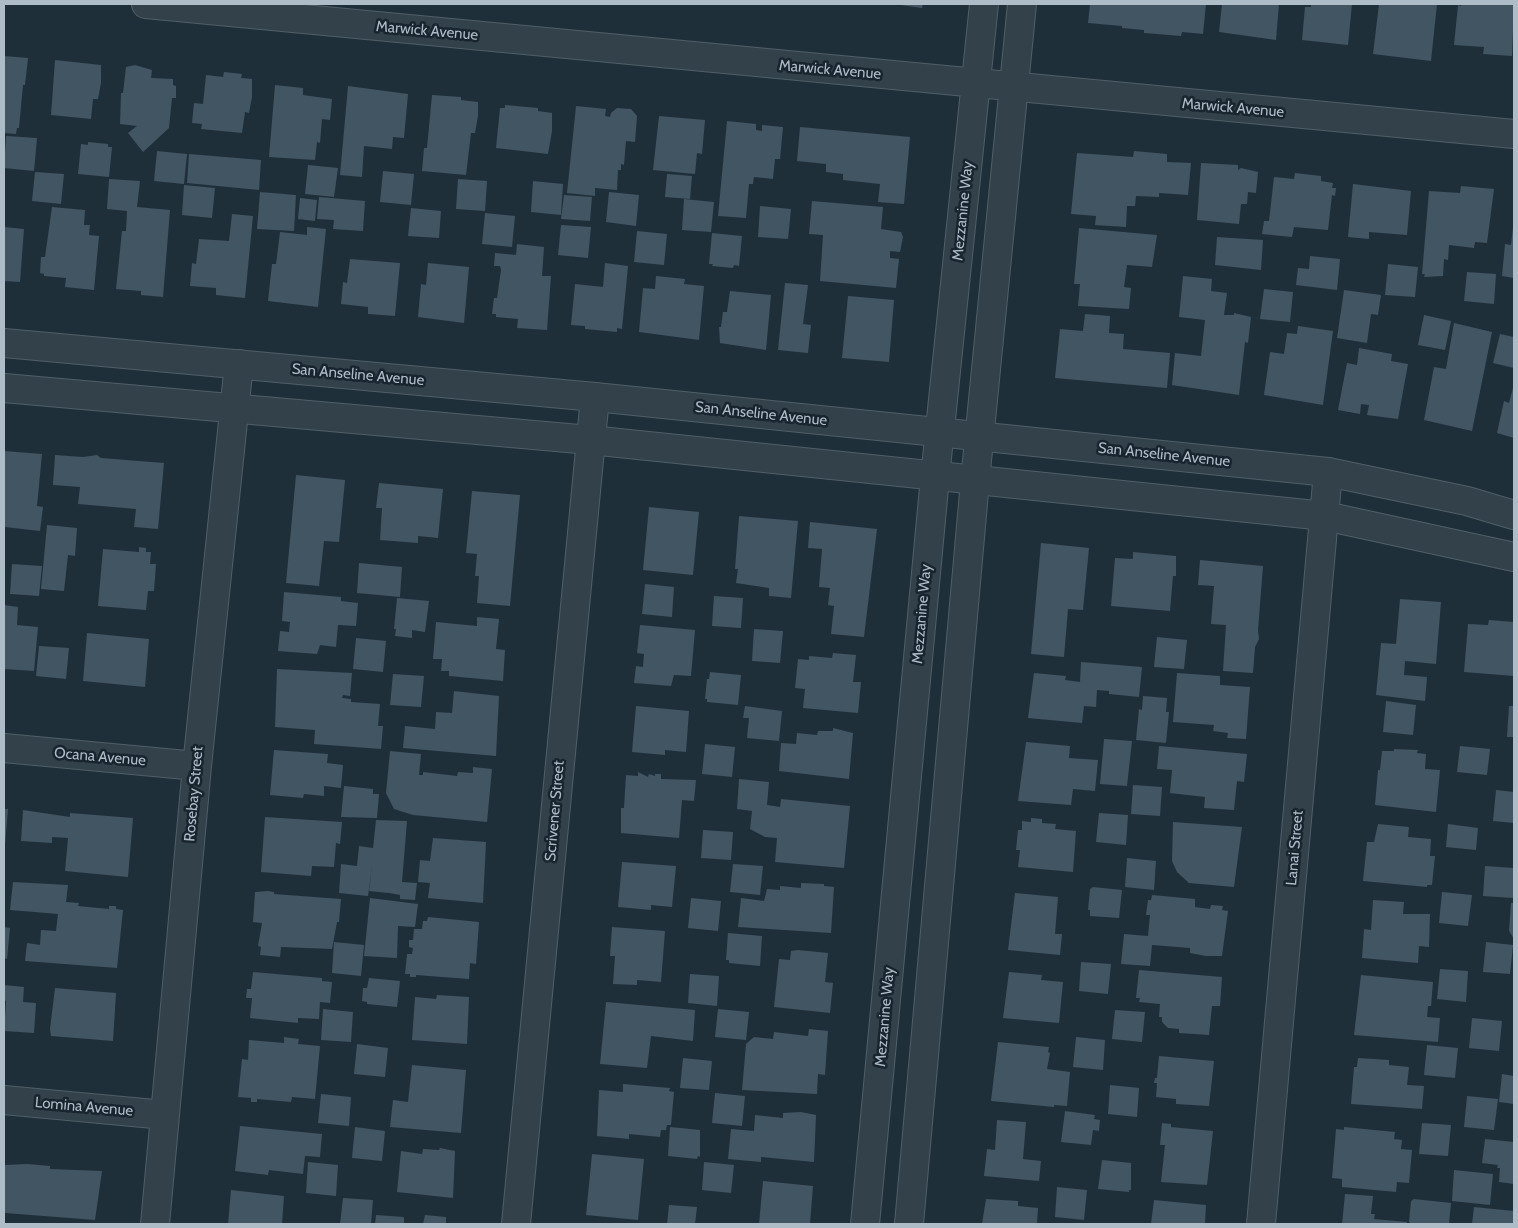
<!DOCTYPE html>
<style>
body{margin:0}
#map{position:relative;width:1518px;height:1228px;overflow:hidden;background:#1f2f3a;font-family:Cabin,sans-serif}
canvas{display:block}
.frame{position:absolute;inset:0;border:5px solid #adbcc7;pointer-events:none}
</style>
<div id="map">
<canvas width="1518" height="1228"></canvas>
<div class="frame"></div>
</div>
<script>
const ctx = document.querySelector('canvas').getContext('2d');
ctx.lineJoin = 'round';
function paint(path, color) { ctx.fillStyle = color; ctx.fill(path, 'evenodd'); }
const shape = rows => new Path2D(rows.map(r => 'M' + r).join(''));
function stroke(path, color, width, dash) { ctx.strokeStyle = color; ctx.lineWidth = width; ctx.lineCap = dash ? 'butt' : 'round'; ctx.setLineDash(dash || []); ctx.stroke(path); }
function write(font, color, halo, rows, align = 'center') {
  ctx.font = font + ' Cabin,sans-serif'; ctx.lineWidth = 5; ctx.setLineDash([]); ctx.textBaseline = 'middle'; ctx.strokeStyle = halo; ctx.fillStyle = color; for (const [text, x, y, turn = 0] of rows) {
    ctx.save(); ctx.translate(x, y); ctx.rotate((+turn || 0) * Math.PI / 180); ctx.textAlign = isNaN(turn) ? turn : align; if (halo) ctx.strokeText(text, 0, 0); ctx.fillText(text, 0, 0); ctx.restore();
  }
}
paint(shape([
 [894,4,923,4,922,8],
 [1090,4,1206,4,1203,34,1182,32,1181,36,1144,33,1144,30,1122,28,1122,26,1088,23],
 [1222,4,1279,4,1276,40,1219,32],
 [1311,4,1352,4,1348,45,1302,40,1305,7,1311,7],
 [1379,4,1437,4,1431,61,1373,54],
 [1462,4,1514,4,1512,56,1483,54,1484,47,1454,45,1458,5,1461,6],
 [4,56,28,58,25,85,23,85,19,128,17,128,16,134,4,133],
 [55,60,101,65,101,83,98,99,93,99,91,119,51,115],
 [135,65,152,70,151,78,173,79,173,85,176,86,176,98,172,98,169,128,143,152,128,133,137,126,120,124,121,93,123,93,126,67],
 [224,72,242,74,241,78,252,79,252,97,249,113,245,112,242,133,201,129,202,124,192,123,194,103,203,104,206,75,223,77],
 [275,85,303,88,303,95,332,99,330,120,322,119,320,143,317,142,315,160,269,157],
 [348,86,408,94,404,138,393,137,392,149,364,146,362,177,340,175],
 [432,95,461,97,461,100,478,102,478,116,475,133,471,133,466,175,422,171,424,148,427,148],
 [505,105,538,108,538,111,552,113,552,131,548,154,496,148,500,108,505,108],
 [576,106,606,109,605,116,610,117,611,113,617,108,631,109,637,116,635,142,626,141,624,165,621,164,621,170,618,170,617,190,595,188,595,196,567,193],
 [659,116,705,120,702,154,697,153,695,174,653,170],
 [727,121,756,124,756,130,762,131,762,125,783,127,780,159,775,159,773,179,754,177,753,184,749,184,746,218,718,216],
 [800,127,910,137,904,204,878,202,880,184,843,180,843,174,826,172,826,164,797,161],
 [6,136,37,138,34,171,4,168],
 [88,142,108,144,108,147,112,147,109,177,78,174,81,144,88,145],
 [157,151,187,154,184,184,154,181],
 [1134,151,1167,154,1167,162,1191,163,1188,195,1159,193,1159,197,1136,196,1135,206,1127,206,1126,227,1095,225,1096,216,1071,214,1077,153,1133,157],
 [189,154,261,160,259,190,187,183],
 [1201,163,1238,165,1238,170,1241,168,1258,172,1256,193,1248,192,1247,204,1241,204,1239,224,1197,220],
 [308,165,338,168,334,197,305,194],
 [383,171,414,174,411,205,380,202],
 [35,172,64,174,61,204,32,201],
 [1295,173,1321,176,1321,181,1333,183,1332,188,1336,188,1335,196,1332,195,1328,230,1294,227,1292,237,1262,234,1264,221,1269,221,1274,177,1294,179],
 [667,174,692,176,690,199,665,197],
 [109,179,140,181,137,207,170,210,163,297,141,295,141,291,116,289,122,231,126,231,127,211,107,209],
 [458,179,487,181,485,211,456,209],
 [533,181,563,184,561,215,531,212],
 [1353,184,1411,191,1407,235,1369,232,1369,239,1348,237],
 [184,185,215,188,212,218,182,215],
 [1461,186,1494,189,1487,243,1475,242,1474,248,1449,245,1448,260,1444,259,1443,276,1424,277,1425,274,1422,274,1429,191,1460,193],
 [260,192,296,195,294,231,257,229],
 [609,192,639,195,636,226,606,222],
 [564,195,592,197,590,221,561,219],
 [319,197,365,201,363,231,333,229,334,220,317,219],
 [300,198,317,200,315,221,298,219],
 [684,199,714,202,711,232,682,230],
 [812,201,883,207,881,229,901,232,903,237,900,252,890,251,890,258,899,259,896,288,820,281,823,235,809,234],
 [760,206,791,209,788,239,758,237],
 [52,207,85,210,84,225,90,225,89,235,99,236,94,290,65,287,66,278,44,276,44,274,40,273,41,257,45,257],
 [411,208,441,211,439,238,408,236],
 [485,213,515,216,512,247,482,244],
 [232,214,253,216,245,298,216,295,216,288,190,286,192,263,196,264,199,239,229,241],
 [561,225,591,227,588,258,558,255],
 [4,227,24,229,20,282,4,281],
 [307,227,326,229,318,307,268,301,272,264,276,264,280,232,307,235],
 [1513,227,1514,227,1514,278,1502,276,1505,244,1511,245],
 [1079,228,1157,235,1152,267,1127,265,1124,287,1131,288,1129,309,1078,306,1080,284,1074,284],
 [637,231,667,234,664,265,634,262],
 [712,233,742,236,739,266,734,265,733,268,712,266,713,264,709,264],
 [1217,237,1263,240,1261,270,1215,265],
 [517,244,544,247,542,276,551,276,547,330,517,328,518,319,496,317,496,314,492,314,494,298,497,298,501,270,500,266,494,266,495,253,516,255],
 [1310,256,1340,259,1337,290,1296,285,1298,268,1309,269],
 [350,259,400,263,395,316,368,314,368,307,341,304,343,282,347,283],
 [428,263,469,267,464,323,418,317,421,284,426,285],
 [605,263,628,266,622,329,617,328,617,332,585,329,585,326,571,325,575,284,603,287],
 [1388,264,1418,267,1415,297,1385,295],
 [1467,272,1496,274,1494,304,1464,301],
 [656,276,685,279,684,284,704,286,699,340,639,332,643,288,655,289],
 [1183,276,1212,279,1211,291,1227,293,1224,315,1234,315,1234,313,1251,317,1248,343,1245,342,1239,395,1172,385,1175,353,1201,356,1205,320,1179,317],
 [785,283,808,285,803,324,811,325,808,353,778,350],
 [1264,289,1293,292,1290,322,1260,319],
 [1344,290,1381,295,1378,315,1371,314,1367,343,1337,338],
 [730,291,771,295,766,350,720,343,719,327,721,327,723,312,727,312],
 [848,296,894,300,889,362,842,358],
 [1085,314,1110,316,1109,333,1124,334,1123,349,1170,353,1167,388,1055,378,1060,329,1083,331],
 [1424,315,1451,321,1445,350,1418,345],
 [1454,323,1492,332,1472,431,1424,420,1434,367,1446,369],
 [1298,326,1333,331,1323,405,1264,395,1270,352,1284,354,1287,333,1297,334],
 [1500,334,1514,337,1514,368,1493,363],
 [1359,348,1392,354,1391,361,1408,364,1398,419,1367,415,1369,405,1361,404,1360,414,1338,410,1347,363,1357,365],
 [1514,384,1514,438,1497,433,1504,401,1509,403],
 [4,451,42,454,37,506,43,507,40,531,5,527,4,525],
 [55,455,83,457,97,455,101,458,164,463,158,529,134,527,136,509,78,504,80,487,53,485],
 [296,475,345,480,339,542,324,541,319,586,286,583],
 [379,483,443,489,438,538,418,536,418,543,380,540,382,508,376,508],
 [472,491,520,495,510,606,477,603,479,576,475,576,477,554,466,553],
 [649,507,699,512,693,575,643,570],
 [739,516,798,521,791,598,769,596,769,588,736,583,738,569,735,569],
 [810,522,877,529,864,637,831,634,834,606,828,605,830,588,819,587,822,549,808,548],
 [47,525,77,528,75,556,68,555,64,591,41,589],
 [1041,543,1089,548,1083,610,1068,609,1064,657,1031,654],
 [139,547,146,548,146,552,151,552,150,564,156,564,154,591,148,591,146,610,98,606,103,549,139,552],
 [1133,552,1176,556,1176,576,1173,576,1170,611,1111,606,1115,558,1133,559],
 [1200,560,1263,566,1258,630,1259,639,1255,647,1253,673,1223,671,1226,625,1211,624,1214,586,1198,585],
 [359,563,402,567,400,597,357,593],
 [12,564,42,566,39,596,10,594],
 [645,584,674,587,672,617,642,614],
 [284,592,341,597,341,601,358,603,356,626,338,625,336,647,320,645,317,654,278,651,280,631,289,632,290,622,282,621],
 [714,596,743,598,741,628,712,626],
 [397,598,429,601,425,632,412,630,412,638,395,636,396,629,394,629],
 [1400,599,1441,602,1436,664,1405,661,1404,675,1427,677,1425,701,1376,695,1381,643,1396,644],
 [4,605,18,607,17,625,38,627,34,671,4,669],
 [477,617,499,619,496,649,505,650,503,681,449,676,449,671,441,671,442,659,433,659,436,622,477,626],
 [1489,620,1514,622,1514,676,1464,672,1468,624,1488,625],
 [640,625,695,630,691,676,674,675,671,686,634,683,636,666,643,667,644,654,637,653],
 [754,629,783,631,780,663,752,661],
 [87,633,149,639,145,687,83,681],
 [1157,637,1187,640,1184,669,1154,667],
 [356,638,386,641,383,672,353,669],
 [39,646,69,648,66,679,36,676],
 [833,653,856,655,853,682,861,682,858,713,803,708,805,689,795,688,798,659,809,660,809,656,832,658],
 [1081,662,1142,667,1139,697,1109,694,1109,691,1097,690,1096,707,1084,706,1082,723,1028,718,1034,673,1066,676,1065,680,1080,682],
 [277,669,352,673,350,696,343,695,342,698,351,699,351,702,380,704,378,726,383,726,381,749,314,744,315,730,275,727],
 [710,672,741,675,738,705,707,702,707,699,705,699,707,679,709,679],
 [1177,673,1220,676,1220,685,1250,687,1246,739,1227,738,1228,733,1213,731,1214,725,1173,722],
 [393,674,424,676,421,707,390,705],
 [454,691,499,696,496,756,403,748,405,726,435,729,436,712,452,713],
 [1143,696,1167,698,1166,712,1169,712,1166,743,1136,740,1139,709,1142,710],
 [1386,701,1416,705,1413,735,1383,732],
 [636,706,689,711,686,752,665,750,665,755,632,752],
 [745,706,782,711,779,741,747,738,749,718,743,718],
 [1509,706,1514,706,1514,737,1507,737],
 [833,728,853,733,849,779,779,771,781,743,796,744,797,733,817,735,818,731,833,731],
 [1104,739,1132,741,1127,786,1100,784],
 [1026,742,1070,746,1069,758,1098,760,1095,791,1073,789,1071,805,1018,801],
 [705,744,735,747,732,777,702,774],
 [1159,746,1247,754,1244,782,1237,781,1234,810,1204,808,1205,797,1170,793,1172,770,1157,769],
 [1460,746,1490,749,1487,775,1457,772],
 [1394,749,1418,750,1417,753,1426,754,1425,769,1440,770,1436,812,1375,805,1378,770,1380,770,1382,751,1394,751],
 [274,750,328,754,327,763,343,765,341,788,324,786,324,796,304,794,303,798,270,795],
 [390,751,421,754,419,775,423,775,423,772,457,776,458,772,473,773,473,767,492,769,487,822,413,815,394,809,386,793],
 [638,772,648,777,649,774,655,776,655,774,661,774,661,779,696,780,694,801,682,800,679,838,621,833,621,808,624,808,626,775,638,776],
 [739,779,769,782,767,805,780,807,781,799,850,806,844,868,775,862,777,838,765,837,750,829,752,811,737,809],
 [1133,785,1162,787,1160,816,1131,814],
 [344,786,373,789,373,794,379,794,377,818,341,817],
 [1496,790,1514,792,1514,823,1493,821],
 [4,809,8,809,5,845,4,845],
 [23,810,70,817,70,813,133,818,128,877,65,871,68,838,52,837,52,843,21,841],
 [1099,813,1128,815,1126,845,1096,842],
 [265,817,342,822,340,844,336,843,334,867,312,866,311,876,261,872],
 [1031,818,1042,819,1042,823,1056,824,1055,829,1076,831,1073,872,1018,867,1020,850,1016,850,1018,830,1022,830,1022,821,1031,822],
 [376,820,407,821,402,882,417,883,415,900,400,899,400,895,389,893,369,891,372,865,368,896,339,893,341,864,357,866,359,846,373,848],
 [1173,822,1242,827,1234,887,1189,883,1177,872,1172,861],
 [1378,824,1409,827,1408,837,1431,839,1430,856,1435,856,1432,885,1427,885,1427,887,1363,881,1367,842,1374,842],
 [1448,824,1478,828,1476,850,1446,847],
 [703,830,733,832,731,860,701,858],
 [433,838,486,842,483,903,428,898,430,883,418,882,420,860,430,861],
 [1127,858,1156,861,1154,890,1125,887],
 [622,862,676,866,672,907,651,905,651,910,618,907],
 [733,864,763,866,760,895,730,892],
 [1485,866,1514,868,1513,898,1483,896],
 [13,882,68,885,66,902,79,903,78,906,109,909,109,906,116,906,116,909,123,910,117,968,25,961,27,943,40,945,41,930,56,931,58,914,10,910],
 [801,883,824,884,824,886,834,887,831,933,738,927,741,898,764,901,767,889,780,890,780,886,801,888],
 [1093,887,1122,890,1119,918,1090,916,1090,910,1088,910,1090,889],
 [268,891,274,892,274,894,341,899,339,922,337,922,332,949,281,947,280,957,260,955,261,947,258,946,262,923,253,922,255,892],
 [1442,892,1472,895,1468,926,1439,923],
 [1015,893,1058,897,1055,934,1062,934,1060,955,1008,950],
 [1152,895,1195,899,1195,907,1210,909,1211,905,1223,906,1222,910,1228,911,1222,956,1206,956,1190,953,1190,948,1152,945,1150,966,1121,964,1124,934,1148,936,1150,915,1146,915,1148,900,1151,900],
 [370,898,418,904,415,927,398,926,397,958,364,956],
 [691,898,721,901,718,931,688,928],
 [1373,900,1404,902,1403,914,1430,914,1429,947,1419,946,1418,963,1362,958,1364,929,1371,930],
 [1511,903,1514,903,1514,939,1509,931],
 [428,917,479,922,476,964,470,963,469,979,416,975,416,977,410,977,410,974,405,974,407,954,412,954,413,948,409,947,409,940,413,940,414,929,422,929,423,921,427,921],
 [4,927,10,928,7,959,4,958],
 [612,927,665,931,661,982,637,980,637,985,613,984,615,956,610,956],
 [728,933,762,936,760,966,729,963,729,960,726,960],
 [334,942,364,945,361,976,332,973],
 [1486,942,1513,945,1510,974,1483,972],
 [798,950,828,953,825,982,833,983,830,1013,774,1007,779,959,790,960,791,951],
 [1081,962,1111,964,1108,994,1079,991],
 [1440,969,1468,971,1466,1002,1437,999],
 [1139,970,1222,977,1220,1006,1212,1006,1209,1035,1179,1033,1179,1029,1168,1028,1162,1022,1162,1017,1159,1017,1160,1004,1139,1002,1140,998,1136,998],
 [253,972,322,978,322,981,332,982,330,1003,320,1002,319,1019,298,1018,298,1023,250,1018,252,998,246,998,247,989,251,989],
 [1009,972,1042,975,1041,980,1063,982,1059,1023,1003,1018],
 [690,974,719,976,717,1006,688,1003],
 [1361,975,1433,982,1431,1006,1428,1006,1427,1017,1440,1018,1438,1042,1354,1035],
 [369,978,400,981,397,1007,367,1004,367,1002,362,1001,363,988,367,988],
 [4,985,24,987,23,1002,36,1003,34,1033,4,1031,6,1001,4,1000],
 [55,988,116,993,113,1041,51,1036,50,1029],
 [437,995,469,997,467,1044,412,1040,415,997,436,999],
 [606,1002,695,1010,693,1041,651,1036,647,1068,600,1064],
 [323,1009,353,1012,351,1042,321,1040],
 [718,1009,749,1012,746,1040,715,1037],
 [1115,1010,1145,1012,1142,1042,1112,1039],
 [1472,1018,1502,1021,1499,1051,1469,1048],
 [809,1029,828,1031,825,1075,818,1074,817,1094,742,1090,746,1044,754,1037,773,1039,774,1032,808,1036],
 [284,1037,299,1039,298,1044,320,1046,315,1099,292,1097,291,1102,257,1099,257,1102,251,1102,251,1098,238,1097,242,1059,248,1060,249,1040,284,1043],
 [1076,1037,1105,1040,1103,1070,1073,1067],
 [998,1042,1049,1047,1048,1052,1050,1053,1047,1069,1070,1072,1067,1106,1054,1105,1054,1107,991,1101],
 [357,1044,388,1048,385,1077,354,1074],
 [1427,1045,1458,1048,1455,1078,1424,1075],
 [1159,1056,1214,1061,1209,1106,1176,1104,1176,1099,1156,1097,1157,1083,1154,1083,1155,1078,1157,1078],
 [683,1058,712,1061,709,1090,680,1088],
 [1358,1058,1389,1060,1389,1065,1409,1067,1407,1085,1424,1086,1422,1109,1351,1104,1354,1067,1357,1067],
 [412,1065,466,1070,461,1133,390,1127,393,1100,408,1102],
 [1502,1074,1514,1076,1514,1104,1499,1102],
 [623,1084,670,1088,669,1091,674,1092,671,1125,667,1125,666,1130,661,1130,660,1137,629,1134,629,1139,597,1136,599,1090,623,1092],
 [1110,1085,1139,1088,1137,1117,1108,1114],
 [715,1093,745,1096,742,1126,712,1123],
 [321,1094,351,1097,349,1126,318,1123],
 [1467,1096,1498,1099,1494,1130,1464,1127],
 [1065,1111,1095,1115,1094,1119,1100,1120,1099,1131,1093,1130,1091,1145,1061,1142],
 [801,1112,816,1115,814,1162,761,1157,761,1162,728,1159,731,1129,754,1131,755,1115,783,1118,783,1113],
 [997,1120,1026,1122,1023,1159,1041,1161,1039,1181,984,1176,987,1149,995,1150],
 [1162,1123,1171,1124,1171,1127,1213,1131,1207,1185,1161,1182,1165,1145,1160,1145],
 [1422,1123,1451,1125,1448,1156,1419,1154],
 [240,1126,322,1134,320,1157,305,1156,303,1174,269,1170,268,1175,235,1171],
 [355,1127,385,1131,382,1161,352,1158],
 [670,1127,700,1130,700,1157,698,1156,697,1159,668,1156],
 [1344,1127,1395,1132,1394,1139,1402,1140,1401,1149,1412,1150,1409,1183,1397,1182,1396,1192,1342,1187,1342,1179,1332,1178,1336,1129,1344,1130],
 [1485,1139,1514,1142,1514,1184,1499,1182,1500,1168,1497,1168,1498,1165,1482,1163],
 [440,1148,455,1151,453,1198,397,1192,401,1151,422,1154,423,1149,439,1150],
 [592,1154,644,1159,638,1220,586,1215],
 [1102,1160,1131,1163,1131,1190,1129,1190,1129,1192,1098,1189],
 [308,1162,338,1165,336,1196,306,1193],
 [704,1162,734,1165,731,1193,702,1190],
 [28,1164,50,1166,50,1169,102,1171,95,1220,5,1213,4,1165],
 [1454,1170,1493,1174,1490,1205,1452,1201],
 [763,1181,813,1186,810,1224,759,1224],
 [1057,1187,1087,1190,1084,1220,1055,1217],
 [231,1190,284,1196,282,1224,228,1224],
 [1345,1194,1373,1196,1371,1214,1375,1214,1374,1219,1407,1222,1407,1224,1342,1224],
 [343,1198,373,1200,371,1224,340,1224],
 [986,1199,1018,1201,1018,1206,1038,1208,1037,1224,982,1224],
 [1414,1199,1451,1203,1449,1224,1411,1224,1409,1222,1411,1201],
 [1154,1200,1206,1205,1205,1224,1151,1224],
 [669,1205,697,1207,695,1224,667,1224],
 [1474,1207,1514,1211,1514,1224,1472,1224],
 [376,1215,404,1217,404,1223,408,1224,375,1224],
 [425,1215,446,1217,446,1224,423,1224]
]), '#425562');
const minor = shape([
 [146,4,1514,134],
 [4,748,197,766],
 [4,1100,165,1115],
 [155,1224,197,766,239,364],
 [516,1224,595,397],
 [865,1224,935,477,984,4],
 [909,1224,975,481,1022,4],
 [1261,1224,1328,472]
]);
const tertiary = shape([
 [4,343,595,397,1328,472,1467,501,1514,515],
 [4,388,590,440,1325,516,1514,557]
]);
stroke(minor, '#505f68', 30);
stroke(tertiary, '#505f68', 30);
stroke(minor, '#33414b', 28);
stroke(tertiary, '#33414b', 28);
write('15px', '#adbcc7', '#18252f', [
 ["Marwick Avenue",427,31,5],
 ["Marwick Avenue",830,70,5],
 ["Marwick Avenue",1233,108,5],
 ["Mezzanine Way",963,211,-84],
 ["San Anseline Avenue",358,375,5],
 ["San Anseline Avenue",761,414,6],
 ["San Anseline Avenue",1164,455,6],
 ["Mezzanine Way",922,614,-85],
 ["Ocana Avenue",100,757,5],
 ["Rosebay Street",194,794,-85],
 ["Scrivener Street",555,811,-85],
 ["Lanai Street",1295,848,-85],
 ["Mezzanine Way",885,1017,-85],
 ["Lomina Avenue",84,1107,5]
]);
</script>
